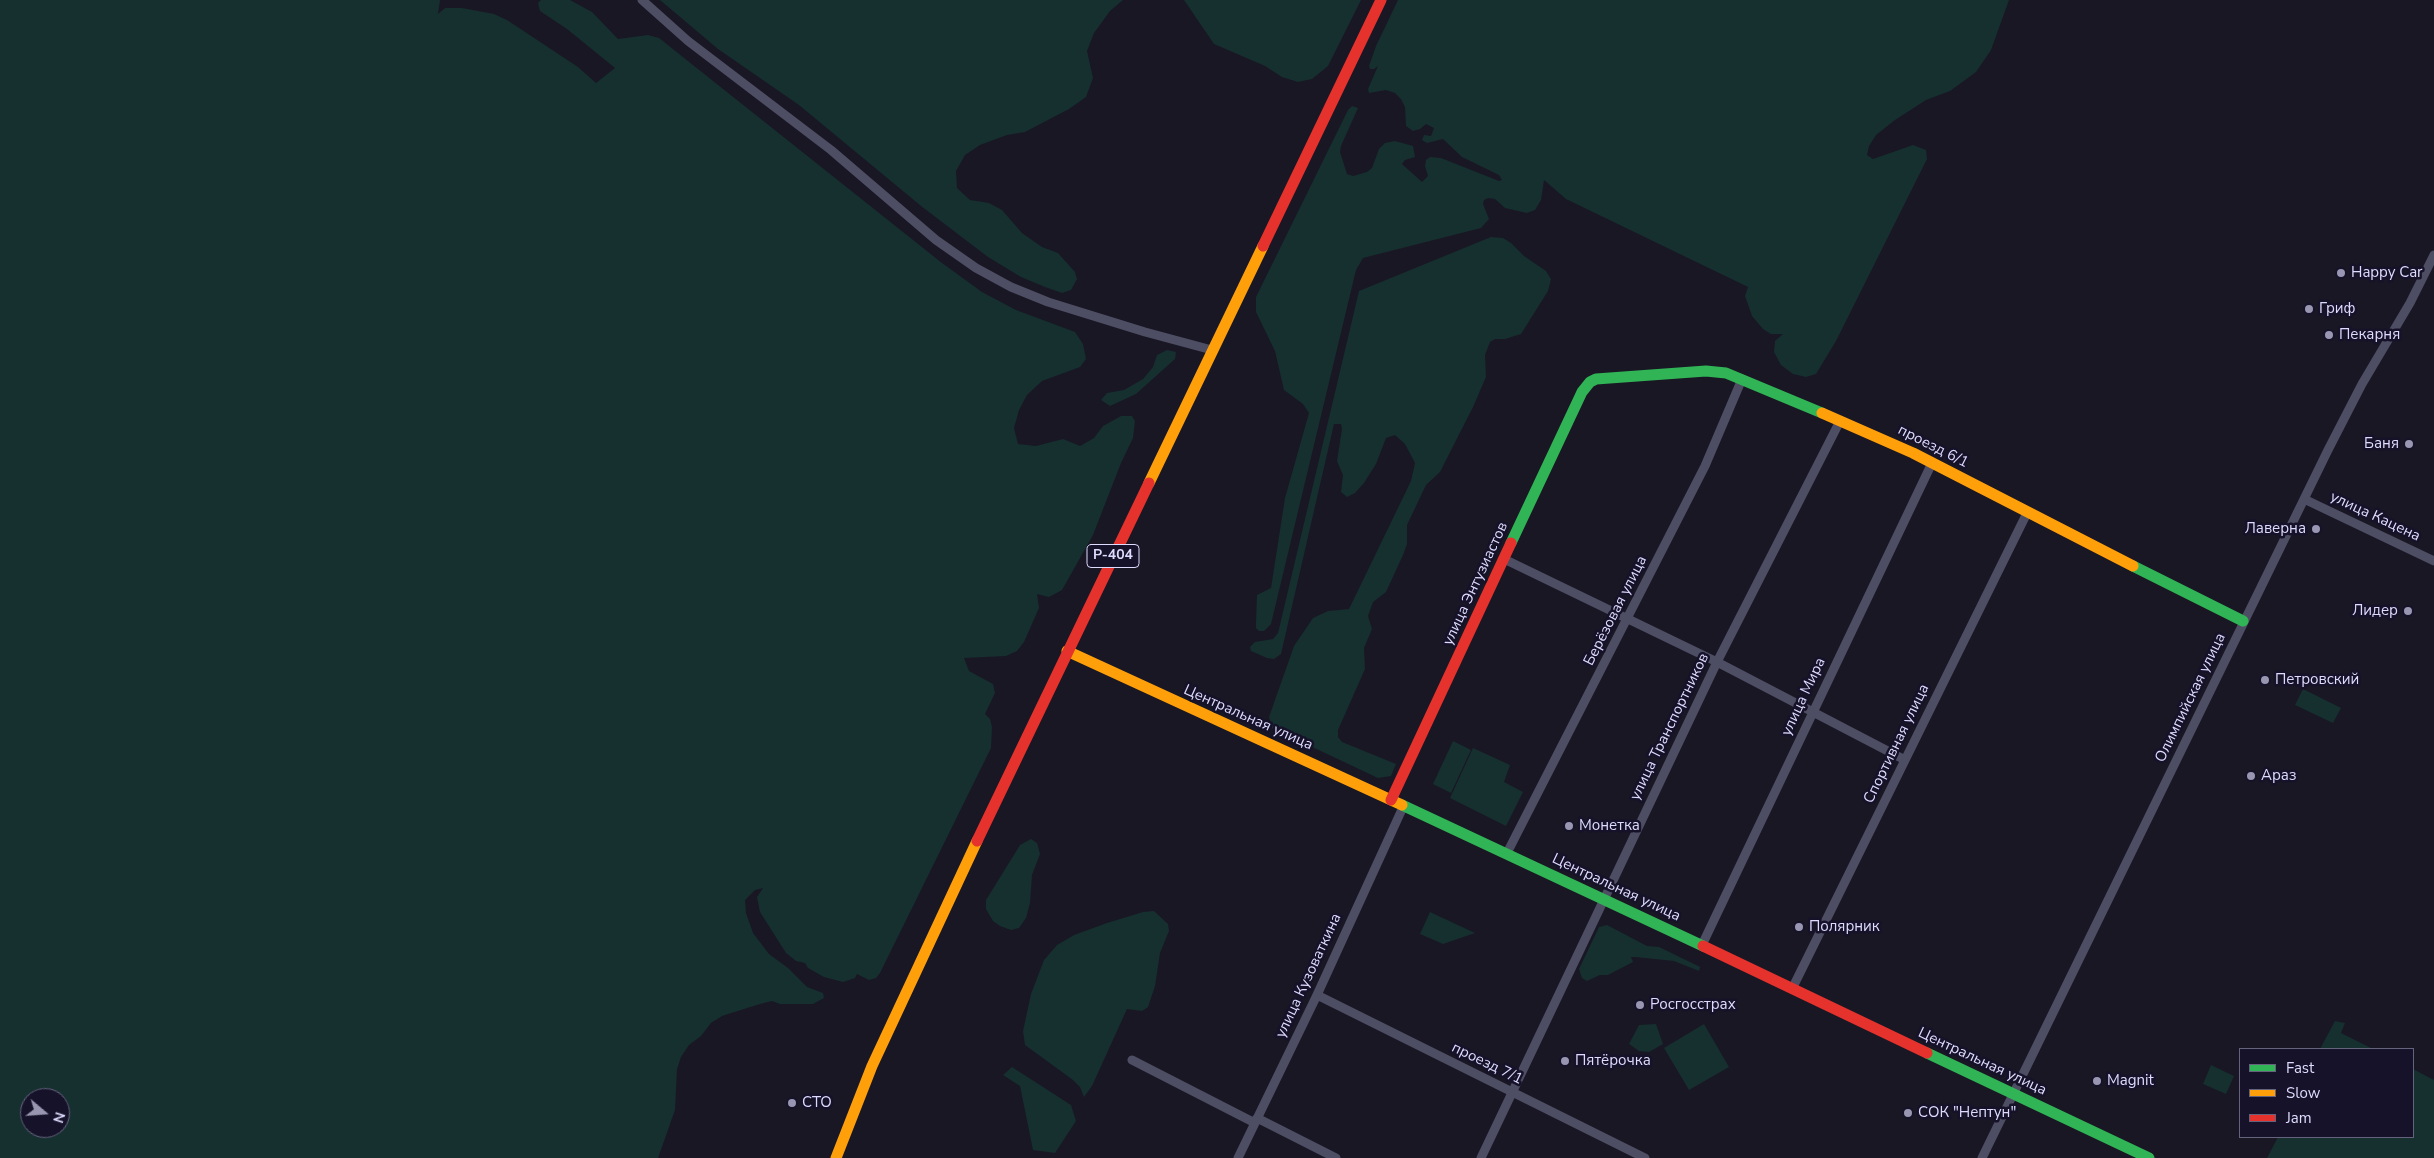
<!DOCTYPE html>
<meta charset="utf-8">
<style>
body{margin:0}
#map{position:relative;width:2434px;height:1158px;overflow:hidden;background:#191724;font-family:"Nunito Sans",sans-serif}
canvas{display:block}
.legend{position:absolute;left:2239px;top:1048px;width:175px;height:90px;box-sizing:border-box;background:#151229;border:1px solid #65627e;margin:0;padding:6px 9px;list-style:none;font-size:15px;color:#dedbfe}
.legend li{display:flex;align-items:center;gap:10px;height:25px}
.legend b{width:25px;border:1px solid #65627e}
.north{position:absolute;left:20px;top:1088px;width:50px;height:50px;box-sizing:border-box;background:#151229;border:1px solid #65627e;border-radius:50%;rotate:108deg;font-size:14px;font-weight:700;line-height:20px;text-align:center;color:#dedbfe}
.north::after{content:'';display:block;margin:auto;width:18px;height:22px;background:#9996b2;clip-path:polygon(50% 0,100% 100%,50% 72%,0 100%)}
</style>
<div id="map">
<canvas width="2434" height="1158"></canvas>
<ul class="legend">
<li><b style="height:6px;background:#30b455"></b>Fast</li>
<li><b style="height:6px;background:#ff9f0a"></b>Slow</li>
<li><b style="height:6px;background:#e5322d"></b>Jam</li>
</ul>
<div class="north">N</div>
</div>
<script>
const ctx = document.querySelector('canvas').getContext('2d');
ctx.lineJoin = 'round';
function paint(path, color) { ctx.fillStyle = color; ctx.fill(path, 'evenodd'); }
const shape = rows => new Path2D(rows.map(r => 'M' + r).join(''));
function stroke(path, color, width, dash) { ctx.strokeStyle = color; ctx.lineWidth = width; ctx.lineCap = dash ? 'butt' : 'round'; ctx.setLineDash(dash || []); ctx.stroke(path); }
function write(font, color, halo, rows, align = 'center') {
  ctx.font = font + ' "Nunito Sans",sans-serif'; ctx.lineWidth = 5; ctx.setLineDash([]); ctx.textBaseline = 'middle'; ctx.strokeStyle = halo; ctx.fillStyle = color; for (const [text, x, y, turn = 0] of rows) {
    ctx.save(); ctx.translate(x, y); ctx.rotate((+turn || 0) * Math.PI / 180); ctx.textAlign = isNaN(turn) ? turn : align; if (halo) ctx.strokeText(text, 0, 0); ctx.fillText(text, 0, 0); ctx.restore();
  }
}
paint(shape([
 [0,0,440,0,438,14,445,8,462,8,494,14,507,20,578,67,596,83,615,68,567,29,540,11,538,3,541,0,570,0,592,12,618,39,648,35,659,38,942,263,982,292,1016,310,1075,332,1083,344,1086,359,1080,367,1042,381,1027,395,1019,410,1014,428,1018,444,1036,446,1063,439,1080,446,1094,438,1103,426,1121,416,1132,416,1135,421,1133,438,1121,463,1093,535,1062,590,1049,597,1037,594,1039,608,1024,642,1017,651,1006,656,964,658,969,671,993,684,995,693,985,714,990,719,992,727,991,748,880,973,876,978,869,980,857,974,855,978,843,982,824,977,808,968,805,963,796,961,786,953,760,912,757,897,763,888,755,890,745,900,746,913,753,933,769,954,788,968,807,987,823,993,824,998,813,1004,780,1004,772,1001,760,1004,722,1016,711,1023,701,1036,689,1045,681,1057,677,1069,675,1110,658,1158,0,1158],
 [30,1098,60,1098,60,1128,30,1128],
 [660,0,1123,0,1110,11,1094,33,1087,51,1093,78,1086,97,1069,109,1025,132,1007,135,980,145,965,155,956,171,957,188,970,200,989,203,1002,210,1022,233,1042,247,1058,253,1075,272,1077,279,1071,290,1062,293,1045,287,1021,277,988,257,921,206,799,105,718,49],
 [1184,0,1361,0,1328,66,1312,79,1298,82,1282,77,1265,66,1214,44],
 [1398,0,2009,0,1991,50,1976,72,1950,91,1926,100,1895,120,1876,135,1869,146,1867,155,1873,159,1913,145,1926,150,1927,159,1836,341,1816,374,1806,377,1793,374,1781,365,1774,352,1775,341,1783,334,1771,334,1763,329,1752,316,1745,296,1748,287,1566,199,1544,180,1541,200,1535,210,1527,213,1505,208,1495,199,1488,198,1484,200,1483,204,1489,219,1481,228,1363,258,1356,270,1271,624,1264,631,1259,631,1256,628,1256,622,1257,595,1271,588,1285,498,1309,413,1303,404,1284,390,1275,351,1256,312,1256,297,1348,110,1352,106,1358,108,1341,146,1340,152,1347,174,1353,176,1367,172,1372,168,1379,149,1385,143,1395,141,1413,146,1415,157,1405,160,1402,164,1422,182,1428,176,1425,166,1426,160,1430,157,1441,158,1499,181,1502,180,1499,175,1462,157,1443,139,1427,143,1422,140,1424,135,1431,136,1434,128,1426,124,1420,129,1413,131,1406,126,1405,107,1401,99,1395,93,1386,90,1369,93,1368,89,1378,66,1374,69,1370,69,1369,66,1376,46],
 [1491,237,1503,238,1511,243,1524,256,1546,271,1551,279,1548,291,1521,334,1505,339,1495,339,1490,342,1485,355,1486,377,1473,407,1440,472,1426,485,1407,525,1407,544,1403,555,1386,592,1373,602,1368,616,1372,629,1364,648,1365,669,1338,730,1338,737,1342,742,1396,764,1391,776,1378,778,1272,728,1269,717,1294,646,1313,618,1328,611,1349,609,1411,481,1415,463,1405,444,1395,435,1386,438,1376,464,1364,483,1355,493,1347,497,1341,492,1343,475,1337,461,1342,429,1341,424,1334,424,1281,654,1274,659,1267,658,1251,651,1250,647,1255,642,1273,639,1278,633,1359,291],
 [1167,350,1176,352,1175,359,1136,394,1110,406,1101,400,1107,393,1124,390,1143,379,1153,367,1157,355],
 [2303,689,2341,708,2333,723,2295,705],
 [1453,741,1471,750,1451,793,1433,784],
 [1473,748,1510,765,1504,782,1523,792,1506,826,1450,798],
 [1031,839,1037,843,1040,854,1032,875,1030,903,1026,918,1019,928,1011,930,1000,926,993,921,986,909,986,900,1020,845],
 [1154,911,1168,924,1169,931,1160,953,1155,986,1148,1007,1142,1011,1127,1009,1092,1086,1084,1097,1080,1087,1073,1080,1025,1045,1023,1031,1031,994,1044,960,1057,945,1074,935,1107,923,1143,912],
 [1430,912,1475,933,1443,944,1420,934],
 [1607,925,1647,946,1659,947,1692,963,1700,967,1699,971,1674,961,1635,957,1631,957,1633,962,1608,975,1600,975,1587,981,1582,978,1579,969,1599,927],
 [2335,1021,2345,1023,2341,1033,2373,1049,2320,1049],
 [1656,1024,1663,1044,1649,1052,1639,1051,1629,1044,1639,1025],
 [1704,1024,1729,1067,1689,1090,1664,1048],
 [2211,1065,2234,1076,2226,1094,2203,1084],
 [1012,1067,1071,1105,1076,1121,1055,1153,1033,1150,1020,1086,1003,1075],
 [2413,1069,2434,1080,2434,1158,2267,1158,2278,1137,2413,1137]
]), '#162f2f');
stroke(shape([
 [642,0,688,41,831,150,936,240,976,268,1011,287,1048,302,1145,332,1212,350],
 [2304,499,2434,561],
 [1504,559,1717,662,1905,760],
 [1507,853,1705,466,1742,379],
 [1702,945,1932,463],
 [1793,987,2027,513],
 [1317,995,1645,1158],
 [1132,1060,1255,1123],
 [1257,1118,1336,1158],
 [1238,1158,1317,995,1404,805],
 [1481,1158,1717,662,1840,421],
 [1982,1158,2328,450,2362,384,2410,303,2434,255]
]), '#4d4d64', 9);
stroke(shape([
 [1511,543,1582,392,1590,382,1596,379,1706,371,1726,373,1822,413],
 [2133,566,2243,621],
 [1402,805,1703,946],
 [1927,1053,2149,1158]
]), '#30b455', 11);
stroke(shape([
 [1822,413,1913,453,2133,566],
 [1149,483,1263,246],
 [1067,651,1402,805],
 [836,1158,872,1066,977,841]
]), '#ff9f0a', 11);
stroke(shape([
 [1263,246,1381,0],
 [1391,800,1511,543],
 [977,841,1149,483],
 [1703,946,1927,1053]
]), '#e5322d', 11);
for (const [x, y, r, color] of [
 [2341,273,5,"#9996b2"],
 [2309,309,5,"#9996b2"],
 [2329,335,5,"#9996b2"],
 [2409,444,5,"#9996b2"],
 [2316,529,5,"#9996b2"],
 [2408,611,5,"#9996b2"],
 [2265,680,5,"#9996b2"],
 [2251,776,5,"#9996b2"],
 [1569,826,5,"#9996b2"],
 [1799,927,5,"#9996b2"],
 [1640,1005,5,"#9996b2"],
 [1565,1061,5,"#9996b2"],
 [2097,1081,5,"#9996b2"],
 [792,1103,5,"#9996b2"],
 [1908,1113,5,"#9996b2"]
]) { const dot = new Path2D(); dot.arc(x, y, r, 0, 2 * Math.PI); ctx.fillStyle = color; ctx.fill(dot); stroke(dot, '#151229', 2); }
for (const [x, y, w] of [
 [1113,556,52]
]) { const box = new Path2D(); box.roundRect(x - w / 2, y - 11.5, w, 23, 4); ctx.fillStyle = '#151229'; ctx.fill(box); stroke(box, '#dedbfe', 1); }
write('bold 14px', '#dedbfe', null, [
 ["Р-404",1113,556]
]);
write('15px', '#dedbfe', '#151229', [
 ["Happy Car",2351,273],
 ["Гриф",2319,309],
 ["Пекарня",2339,335],
 ["Баня",2399,444,"right"],
 ["Лаверна",2306,529,"right"],
 ["Лидер",2398,611,"right"],
 ["Петровский",2275,680],
 ["Араз",2261,776],
 ["Монетка",1579,826],
 ["Полярник",1809,927],
 ["Росгосстрах",1650,1005],
 ["Пятёрочка",1575,1061],
 ["Magnit",2107,1081],
 ["СТО",802,1103],
 ["СОК \"Нептун\"",1918,1113]
], 'left');
write('15px', '#dedbfe', '#151229', [
 ["проезд 6/1",1933,447,27],
 ["улица Кацена",2375,517,25],
 ["улица Энтузиастов",1476,584,-65],
 ["Берёзовая улица",1616,611,-63],
 ["улица Мира",1804,697,-65],
 ["Олимпийская улица",2191,698,-64],
 ["Центральная улица",1248,718,24],
 ["улица Транспортников",1670,727,-64],
 ["Спортивная улица",1897,744,-64],
 ["Центральная улица",1616,888,25],
 ["улица Кузоваткина",1309,976,-65],
 ["Центральная улица",1982,1062,25],
 ["проезд 7/1",1487,1064,26]
]);
</script>
